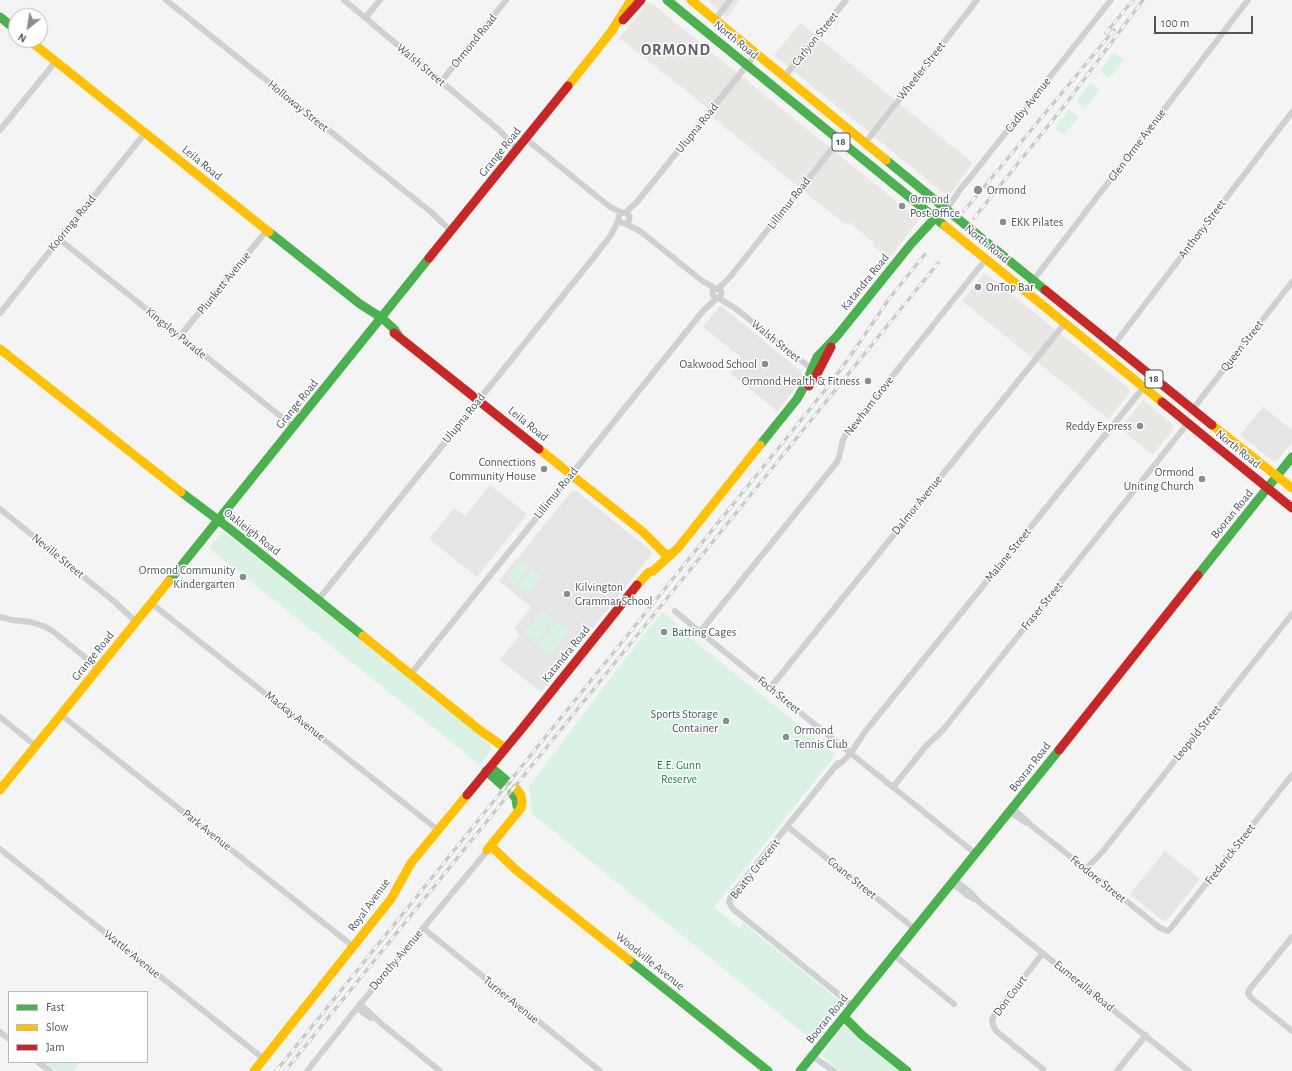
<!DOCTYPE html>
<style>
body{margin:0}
#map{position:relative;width:1292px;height:1071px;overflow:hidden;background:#f4f4f4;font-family:"Alegreya Sans",sans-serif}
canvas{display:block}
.legend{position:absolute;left:8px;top:991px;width:140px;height:72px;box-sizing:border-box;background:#fff;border:1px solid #b7bbc0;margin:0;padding:5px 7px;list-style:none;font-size:12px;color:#4a5661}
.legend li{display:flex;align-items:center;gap:8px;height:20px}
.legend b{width:20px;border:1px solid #b7bbc0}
.north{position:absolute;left:8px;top:8px;width:40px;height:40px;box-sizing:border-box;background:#fff;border:1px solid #b7bbc0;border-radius:50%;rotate:210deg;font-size:11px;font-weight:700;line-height:16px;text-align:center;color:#4a5661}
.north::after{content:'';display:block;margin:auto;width:14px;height:18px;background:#868d94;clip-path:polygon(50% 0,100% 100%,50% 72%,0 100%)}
.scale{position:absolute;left:1154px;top:16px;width:99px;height:18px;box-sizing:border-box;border:2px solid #4a5661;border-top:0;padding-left:5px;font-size:12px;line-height:14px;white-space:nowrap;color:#4a5661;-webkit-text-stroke:3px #fff;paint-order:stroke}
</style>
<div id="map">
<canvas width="1292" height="1071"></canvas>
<ul class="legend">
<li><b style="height:5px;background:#4caf50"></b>Fast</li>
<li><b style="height:5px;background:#ffc107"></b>Slow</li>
<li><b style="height:5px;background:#c62828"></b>Jam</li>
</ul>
<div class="north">N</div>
<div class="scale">100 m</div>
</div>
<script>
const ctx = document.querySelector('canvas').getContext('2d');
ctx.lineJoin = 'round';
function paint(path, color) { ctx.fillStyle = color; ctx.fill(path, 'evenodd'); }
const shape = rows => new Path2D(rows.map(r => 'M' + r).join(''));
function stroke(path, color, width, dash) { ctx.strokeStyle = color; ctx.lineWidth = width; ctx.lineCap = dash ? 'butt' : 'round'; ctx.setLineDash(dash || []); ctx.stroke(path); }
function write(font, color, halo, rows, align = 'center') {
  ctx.font = font + ' "Alegreya Sans",sans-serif'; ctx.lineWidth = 3; ctx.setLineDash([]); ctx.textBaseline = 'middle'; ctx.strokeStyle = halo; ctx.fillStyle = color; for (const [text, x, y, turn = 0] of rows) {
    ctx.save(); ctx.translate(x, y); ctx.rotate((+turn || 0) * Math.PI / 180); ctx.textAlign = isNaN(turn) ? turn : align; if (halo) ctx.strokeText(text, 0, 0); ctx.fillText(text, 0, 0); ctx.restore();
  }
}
paint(shape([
 [707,0,740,0,727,17],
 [651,3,918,219,918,221,888,259,873,246,875,243,849,223,845,224,795,184,716,120,704,105,619,38,647,4],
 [800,23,973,163,948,197,774,55],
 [985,273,1129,389,1129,393,1108,419,962,301],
 [1143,400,1173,425,1173,429,1153,455,1120,428]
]), '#e8e7e3');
paint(shape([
 [720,306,721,306,802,372,803,377,801,381,777,411,730,373,742,358,703,327],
 [1263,407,1292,430,1292,442,1277,461,1273,461,1240,435],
 [490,485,527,514,477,577,429,539,454,508,465,516],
 [572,491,576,491,651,551,651,555,541,692,500,660,520,635,514,629,531,607,499,581],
 [1165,851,1200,879,1167,920,1163,921,1130,894]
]), '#e6e5e6');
paint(shape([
 [1114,52,1124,60,1109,78,1100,71],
 [1090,83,1100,90,1085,109,1076,101],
 [1069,109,1079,117,1064,135,1055,128],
 [223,531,486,740,492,749,480,765,209,548],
 [521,559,530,566,515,585,506,578],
 [533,569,542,576,527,594,518,587],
 [543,610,554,619,535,643,524,633],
 [663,612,679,626,678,627,679,629,834,753,834,757,714,907,739,928,743,923,842,1003,812,1040,532,814,529,786,645,633],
 [557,622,569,631,550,655,538,645],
 [845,1027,852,1031,902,1071,840,1071,823,1057,822,1054,843,1028],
 [45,1062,80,1062,73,1071,56,1071]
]), '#d9f2e3');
stroke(shape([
 [166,0,431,212,451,231],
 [344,0,499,130,517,149],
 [365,18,380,0],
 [715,20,730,0],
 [784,77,846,0],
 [441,82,506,0],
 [0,130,56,61],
 [526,139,610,207,623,213],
 [865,143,977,0],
 [946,210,962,187,969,179,1111,0],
 '618.5 218a5.5 5.5 0 1 1 11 0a5.5 5.5 0 1 1-11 0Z',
 [625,213,637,202,756,54],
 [626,224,640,231,701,280,716,289],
 [59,239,294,427],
 '712.5 293a4.5 4.5 0 1 1 9 0a4.5 4.5 0 1 1-9 0Z',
 [718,289,730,277,848,129],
 [1025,291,1248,0],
 [718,298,735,308,813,370],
 [0,313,145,133],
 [180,336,267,230],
 [1113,346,1292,112],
 [1192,410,1292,282],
 [0,509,116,603,136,622],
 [318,600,594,257,611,235,619,219],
 [151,603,438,830],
 [675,611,700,632,976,854],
 [0,617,12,620,31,622,46,627,54,632,98,668],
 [700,632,837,462,839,457,843,440,846,434,986,259],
 [410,675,703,311,717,298],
 [770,688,1065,323],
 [61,715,354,947],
 [0,717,36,746],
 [838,763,731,896,729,902,733,909,853,1006],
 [837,766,842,762,851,753,864,733,1152,377],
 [893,787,926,746,943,730,1188,423],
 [1013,808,1032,826,1160,928,1168,931,1171,928,1292,775],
 [1010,812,1025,822],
 [788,827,915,929],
 [0,849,264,1059],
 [1086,869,1103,851,1292,614],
 [955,880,970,892,979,902,1189,1071],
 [952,883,967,895,974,899],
 [423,928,600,1071],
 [1292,937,1249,990,1248,993,1250,997,1292,1031],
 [894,955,954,1004],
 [360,1004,383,1025,440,1071],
 [357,1008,371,1018],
 [0,1032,9,1039],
 [812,1056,834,1071],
 [38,1062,50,1071],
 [1043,1069,996,1031,993,1025,992,1020,994,1015,1043,953],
 [307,1071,357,1008,487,851],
 [1117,1071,1146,1035]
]), '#ced0d2', 6);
stroke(shape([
 [667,0,945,226],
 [0,17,16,30],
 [886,160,1045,290],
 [269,232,360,304,382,318,394,329,398,335],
 [760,445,797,399,806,383,817,357,837,336,911,244,935,218,942,206],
 [181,492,230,529,363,636],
 [1198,575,1292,457],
 [169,581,429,258],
 [494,770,507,781],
 [486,771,503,786],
 [512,793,516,799,517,806],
 [629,960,768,1071],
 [844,1017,862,1035,907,1071],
 [800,1071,1059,750]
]), '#4caf50', 9);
stroke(shape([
 [691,0,886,160],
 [29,40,269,232],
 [568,86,611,32,631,0],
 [945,226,1162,402],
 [0,349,181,492],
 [1212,425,1292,488],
 [539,449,643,532,664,553,671,555],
 [637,585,649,572,653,571,678,548,760,445],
 [363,636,481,731,505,748],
 [0,790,169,581],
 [491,846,516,870,629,960],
 [487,850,521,808,522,803,521,795,516,788],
 [254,1071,391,899,411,863,467,795]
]), '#ffc107', 9);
stroke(shape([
 [623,20,641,0],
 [429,258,568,86],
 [1045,290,1212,425],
 [394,333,539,449],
 [809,386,817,374,831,347],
 [1162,402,1292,508],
 [1059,750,1198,575],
 [467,795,520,731,637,585]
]), '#c62828', 9);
const rail = shape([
 [1106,33,1133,0],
 [964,211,1114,30],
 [974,218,1068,101,1143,0],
 [276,1071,830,384,851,355,889,299,925,254],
 [285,1071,938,263]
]);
stroke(rail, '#c9cacc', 3.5);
stroke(rail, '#fff', 2, [6]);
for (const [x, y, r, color] of [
 [978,190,5,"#868d94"],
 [902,206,4,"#868d94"],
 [1003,222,4,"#868d94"],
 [978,287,4,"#868d94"],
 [765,364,4,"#868d94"],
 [868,381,4,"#868d94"],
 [1140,426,4,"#868d94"],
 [544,469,4,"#868d94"],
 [1202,479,4,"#868d94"],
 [243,577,4,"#868d94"],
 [567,594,4,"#868d94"],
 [664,632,4,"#868d94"],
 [726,721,4,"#868d94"],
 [786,737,4,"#868d94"]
]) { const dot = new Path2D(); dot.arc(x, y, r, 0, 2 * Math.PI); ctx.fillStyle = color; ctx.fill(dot); stroke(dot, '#fff', 1.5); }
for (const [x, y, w] of [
 [841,142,18],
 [1154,379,18]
]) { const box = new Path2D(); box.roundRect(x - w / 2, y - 9, w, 18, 3); ctx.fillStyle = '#fff'; ctx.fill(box); stroke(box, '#4a5661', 1); }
write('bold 11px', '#4a5661', null, [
 ["18",841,142],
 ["18",1154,379]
]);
write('12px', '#4a5661', '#fff', [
 ["Carlyon Street",815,39,-51],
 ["North Road",736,40,39],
 ["Ormond Road",474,41,-51],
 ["Walsh Street",421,65,40],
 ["Wheeler Street",921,71,-52],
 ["Cadby Avenue",1028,105,-52],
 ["Holloway Street",298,106,39],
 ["Ulupna Road",697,128,-51],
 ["Glen Orme Avenue",1137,145,-53],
 ["Grange Road",500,152,-51],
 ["Leila Road",202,163,39],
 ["Lillimur Road",789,203,-52],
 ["Kooringa Road",72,223,-51],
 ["Anthony Street",1202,229,-53],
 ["North Road",987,244,39],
 ["Katandra Road",865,282,-51],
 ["Plunkett Avenue",224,283,-51],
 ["Kingsley Parade",176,333,39],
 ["Walsh Street",776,341,39],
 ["Queen Street",1242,346,-52],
 ["Grange Road",297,404,-51],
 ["Newham Grove",869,406,-52],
 ["Ulupna Road",464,418,-51],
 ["Leila Road",528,424,39],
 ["North Road",1238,449,39],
 ["Lillimur Road",556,493,-51],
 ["Dalmor Avenue",917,505,-51],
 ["Booran Road",1232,514,-51],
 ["Oakleigh Road",252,532,38],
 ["Malane Street",1008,555,-51],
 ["Neville Street",58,556,39],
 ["Fraser Street",1042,606,-51],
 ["Katandra Road",566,654,-51],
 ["Grange Road",93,656,-51],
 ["Foch Street",779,695,39],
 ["Mackay Avenue",295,716,38],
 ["Leopold Street",1197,733,-51],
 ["Booran Road",1030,767,-52],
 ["Park Avenue",207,830,38],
 ["Frederick Street",1230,854,-52],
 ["Beatty Crescent",755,869,-52],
 ["Coane Street",852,878,39],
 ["Feodore Street",1098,879,39],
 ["Royal Avenue",369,905,-54],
 ["Wattle Avenue",132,954,39],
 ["Dorothy Avenue",396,960,-50],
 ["Woodville Avenue",650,961,39],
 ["Eumeralla Road",1084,986,39],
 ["Don Court",1010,996,-53],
 ["Turner Avenue",511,1000,39],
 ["Booran Road",827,1019,-51]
]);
write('12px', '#4a5661', '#fff', [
 ["Ormond",987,190],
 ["Ormond",910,199],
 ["Post Office",910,213],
 ["EKK Pilates",1011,222],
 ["OnTop Bar",986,287],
 ["Oakwood School",757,364,"right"],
 ["Ormond Health & Fitness",860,381,"right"],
 ["Reddy Express",1132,426,"right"],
 ["Connections",536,462,"right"],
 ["Community House",536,476,"right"],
 ["Ormond",1194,472,"right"],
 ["Uniting Church",1194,486,"right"],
 ["Ormond Community",235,570,"right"],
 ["Kindergarten",235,584,"right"],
 ["Kilvington",575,587],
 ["Grammar School",575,601],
 ["Batting Cages",672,632],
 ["Sports Storage",718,714,"right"],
 ["Container",718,728,"right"],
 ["Ormond",794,730],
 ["Tennis Club",794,744]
], 'left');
write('12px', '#17864f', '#fff', [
 ["E.E. Gunn",679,765],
 ["Reserve",679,779]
]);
ctx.letterSpacing = '1px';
write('bold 16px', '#5f6368', '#fff', [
 ["ORMOND",676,50]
]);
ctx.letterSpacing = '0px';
</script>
